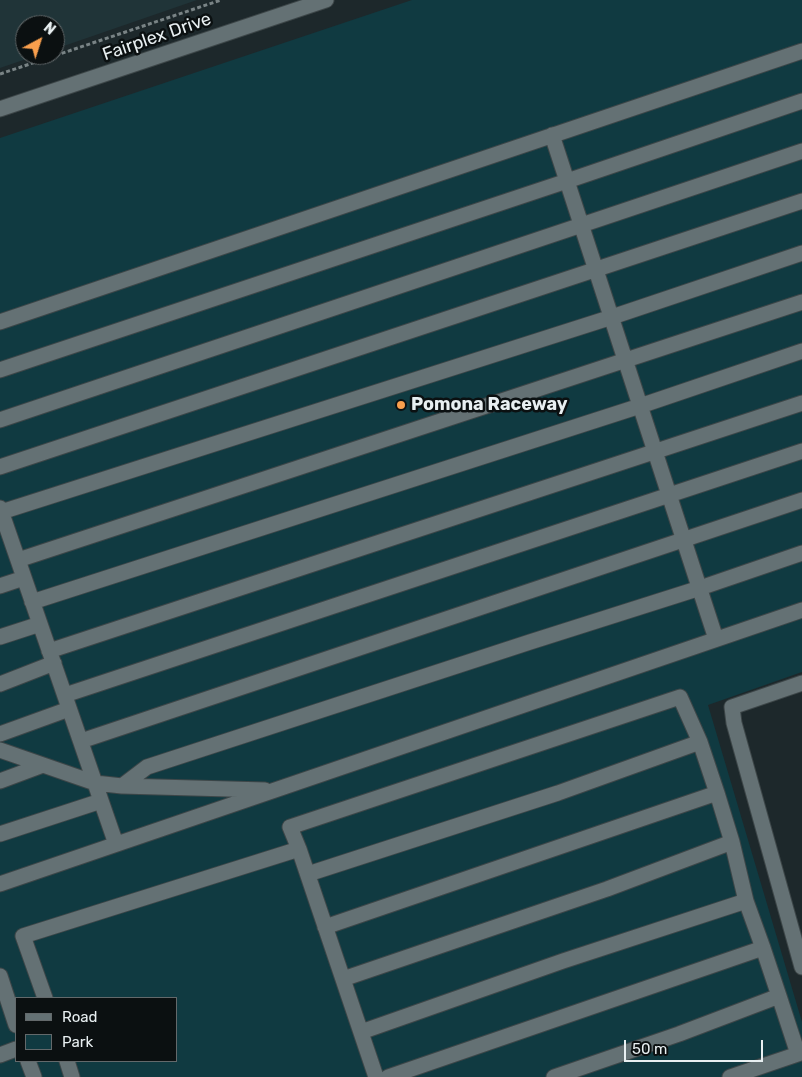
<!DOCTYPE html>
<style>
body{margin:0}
#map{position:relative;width:802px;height:1077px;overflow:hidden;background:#1d282b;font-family:Rubik,sans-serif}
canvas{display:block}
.legend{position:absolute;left:15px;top:997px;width:162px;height:65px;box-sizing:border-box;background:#0b1011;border:1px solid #63696b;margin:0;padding:6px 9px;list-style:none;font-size:15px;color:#e8eff1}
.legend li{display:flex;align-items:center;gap:10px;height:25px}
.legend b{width:25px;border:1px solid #63696b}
.north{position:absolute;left:15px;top:15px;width:50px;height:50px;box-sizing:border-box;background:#0b1011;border:1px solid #63696b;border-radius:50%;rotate:40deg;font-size:14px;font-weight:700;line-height:20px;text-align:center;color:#e8eff1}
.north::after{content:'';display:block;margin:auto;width:18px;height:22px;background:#f99f4d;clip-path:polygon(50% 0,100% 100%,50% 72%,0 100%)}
.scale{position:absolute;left:624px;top:1040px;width:139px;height:22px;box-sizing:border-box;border:2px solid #e8eff1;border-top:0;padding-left:6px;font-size:15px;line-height:18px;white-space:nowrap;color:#e8eff1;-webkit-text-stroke:4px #0b1011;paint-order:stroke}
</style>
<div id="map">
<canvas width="802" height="1077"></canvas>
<ul class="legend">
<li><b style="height:6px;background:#647174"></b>Road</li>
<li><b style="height:14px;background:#103a41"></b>Park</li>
</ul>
<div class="north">N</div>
<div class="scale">50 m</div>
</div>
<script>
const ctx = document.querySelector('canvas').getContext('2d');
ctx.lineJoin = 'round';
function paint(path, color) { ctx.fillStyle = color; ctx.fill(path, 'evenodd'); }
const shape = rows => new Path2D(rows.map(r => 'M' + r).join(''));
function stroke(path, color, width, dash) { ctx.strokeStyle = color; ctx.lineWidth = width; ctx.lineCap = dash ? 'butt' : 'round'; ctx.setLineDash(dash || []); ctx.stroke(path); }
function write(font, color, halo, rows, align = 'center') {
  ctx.font = font + ' Rubik,sans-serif'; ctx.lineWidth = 5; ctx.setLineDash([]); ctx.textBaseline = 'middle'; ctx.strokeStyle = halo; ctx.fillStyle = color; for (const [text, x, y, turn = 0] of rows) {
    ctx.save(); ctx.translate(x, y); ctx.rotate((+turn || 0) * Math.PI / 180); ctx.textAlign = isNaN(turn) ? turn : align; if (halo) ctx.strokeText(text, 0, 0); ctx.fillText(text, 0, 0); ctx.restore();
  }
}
paint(shape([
 [0,0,197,0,55,49,55,25,25,25,25,55,38,55,0,68]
]), '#203438');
paint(shape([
 [412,0,802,0,802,672,708,705,802,1022,802,1077,0,1077,0,138],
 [16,998,176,998,176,1061,16,1061]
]), '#103a41');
const minor = shape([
 [0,109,326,0],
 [552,135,716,639],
 [0,322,802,51],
 [0,370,567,181,802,101],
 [0,420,802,151],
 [0,467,802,201],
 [0,508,116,844],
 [1,512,612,317,802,253],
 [18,560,802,302],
 [0,586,24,578],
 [32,602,640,406,802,351],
 [0,637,40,624],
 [49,651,802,403],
 [802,683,732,707,734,723,802,967],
 [0,684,54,663],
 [65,695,802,451],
 [0,734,69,709],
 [81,741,802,500],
 [0,750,95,783,122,786,265,790],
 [0,781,43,765],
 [122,786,147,767,530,642,700,588,802,553],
 [0,834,101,801],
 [299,849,290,827,680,697,700,742,558,793,308,874],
 [0,884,802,610],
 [325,927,717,793,700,742],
 [0,976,16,1025],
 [343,979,607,889,732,842,717,793],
 [45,998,23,936,299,849,376,1077],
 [361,1032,563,961,746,901,732,842],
 [0,1055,16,1049],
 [28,1061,34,1077],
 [67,1061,72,1077],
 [388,1077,763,948,746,901],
 [554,1077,679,1034,779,996,763,948],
 [730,1077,798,1054,779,996]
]);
stroke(minor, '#3d4648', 17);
stroke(shape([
 [0,74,221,0]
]), '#798385', 3, [4, 2.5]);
stroke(minor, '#647174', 15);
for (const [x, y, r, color] of [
 [401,405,5,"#f99f4d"]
]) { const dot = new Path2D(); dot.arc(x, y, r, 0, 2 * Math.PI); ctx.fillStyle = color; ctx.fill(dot); stroke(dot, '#0b1011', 2); }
write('18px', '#e8eff1', '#0b1011', [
 ["Fairplex Drive",157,37,-19]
]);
write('bold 18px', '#e8eff1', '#0b1011', [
 ["Pomona Raceway",411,405]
], 'left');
</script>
